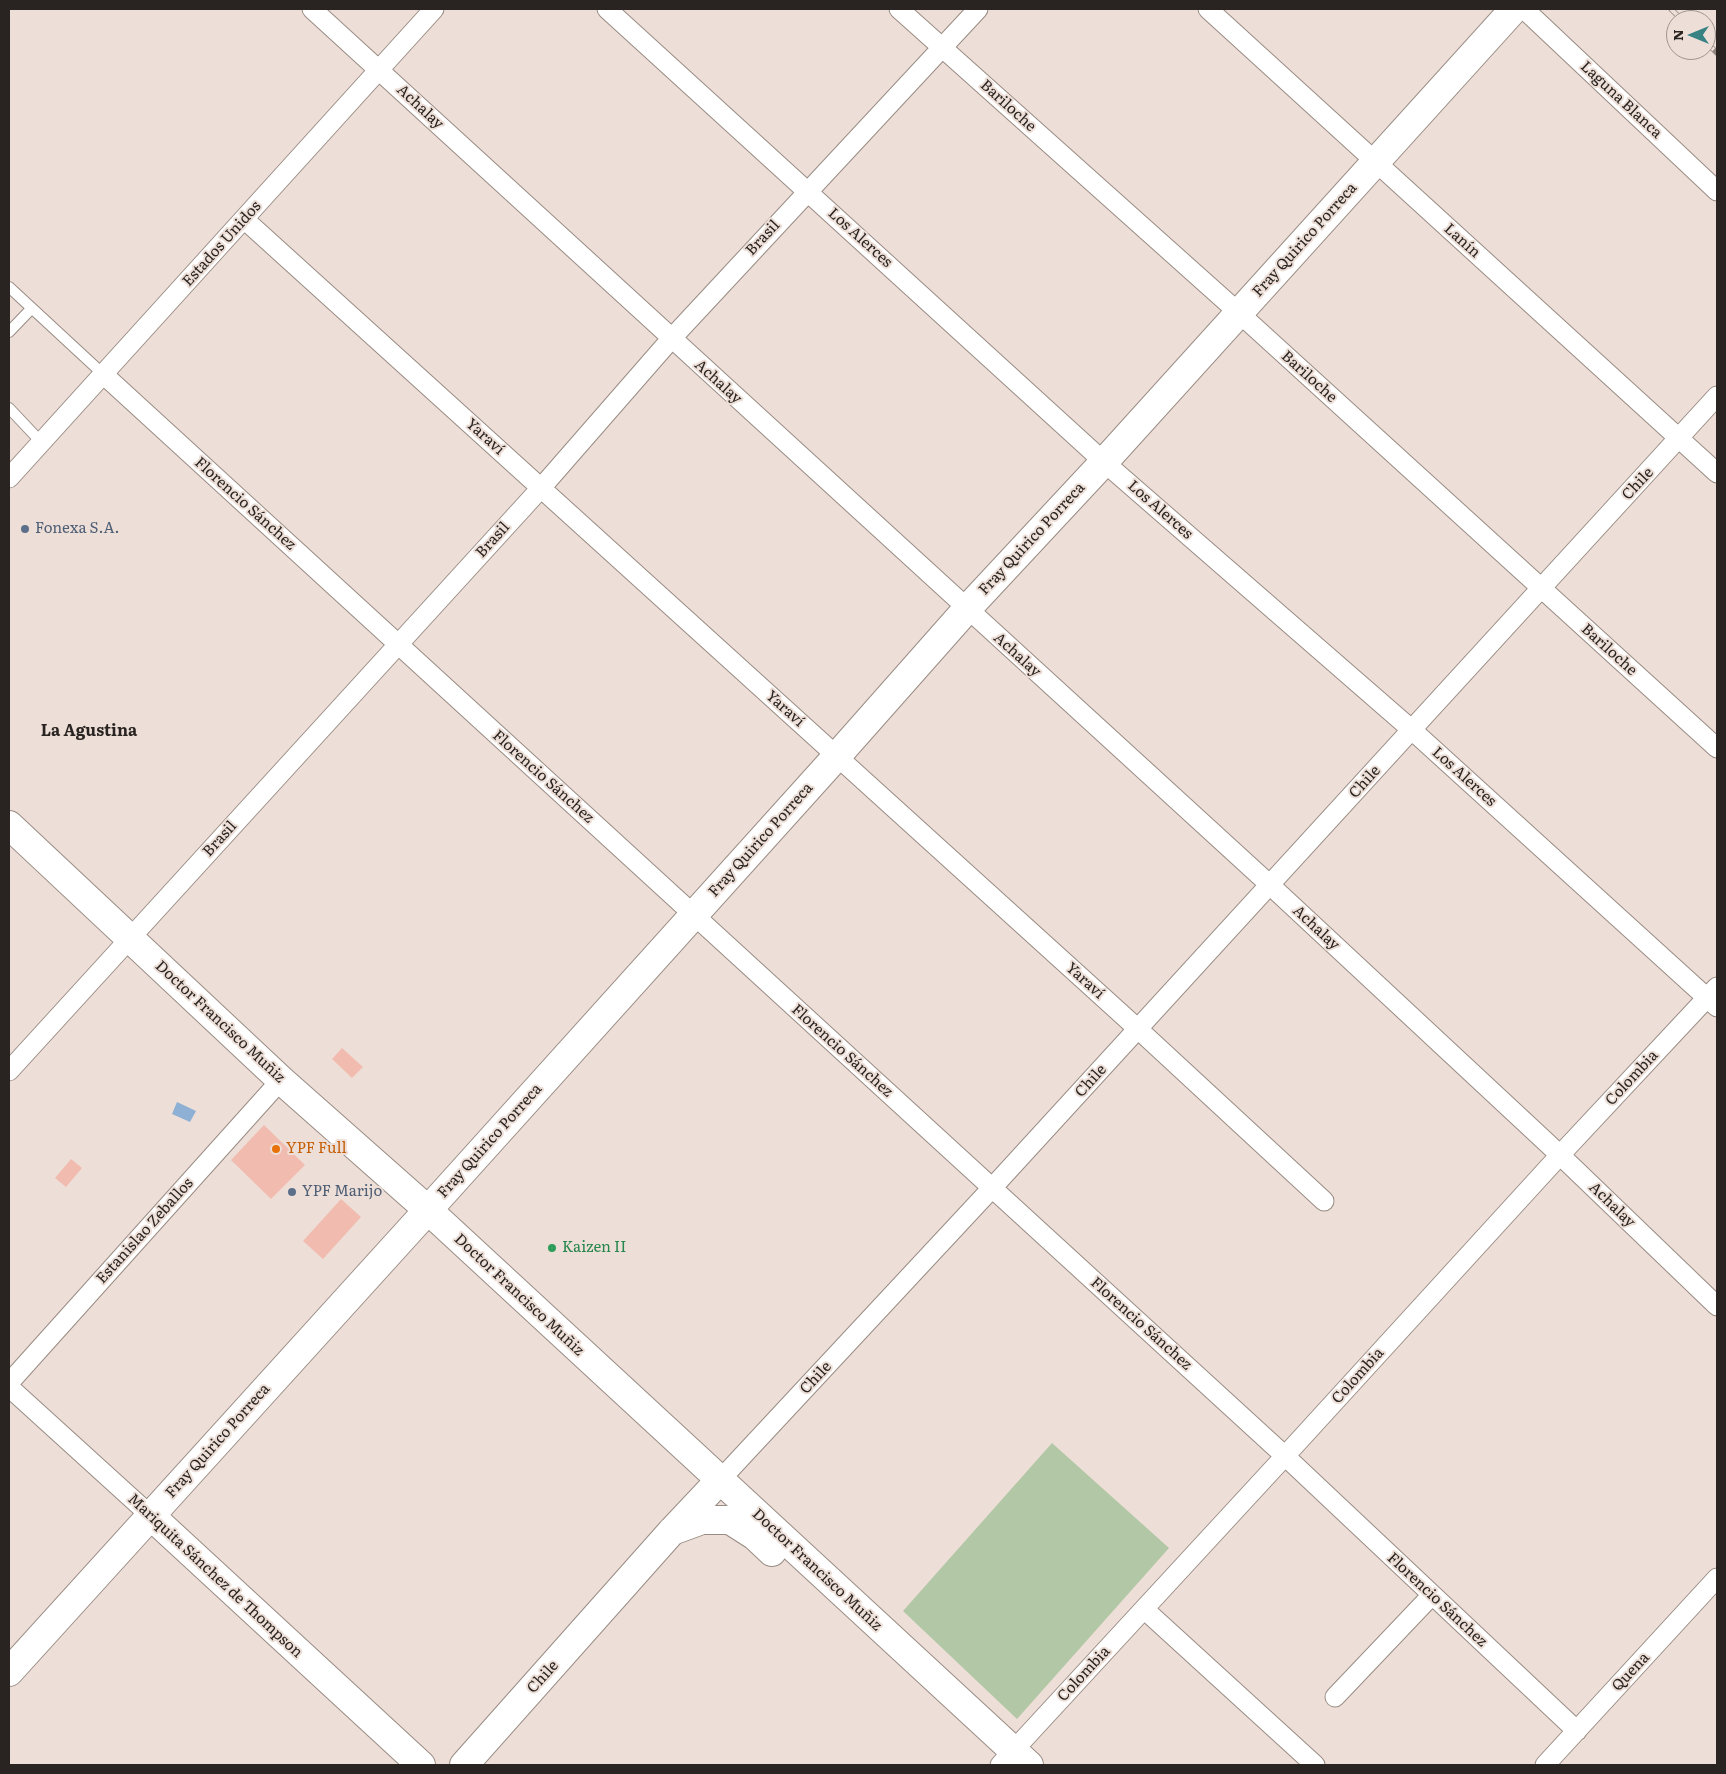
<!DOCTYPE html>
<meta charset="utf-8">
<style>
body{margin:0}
#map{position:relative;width:1726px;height:1774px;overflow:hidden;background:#eddfd7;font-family:Literata,serif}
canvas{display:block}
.frame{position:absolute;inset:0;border:10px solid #292421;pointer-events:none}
.north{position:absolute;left:1666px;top:10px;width:50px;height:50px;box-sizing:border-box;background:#eddfd7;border:1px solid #9f948e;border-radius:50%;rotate:270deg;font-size:14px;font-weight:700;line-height:20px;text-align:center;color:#292421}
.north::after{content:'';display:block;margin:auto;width:18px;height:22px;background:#398283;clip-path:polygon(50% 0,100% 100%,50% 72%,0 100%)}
</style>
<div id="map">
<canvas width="1726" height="1774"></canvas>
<div class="frame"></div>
<div class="north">N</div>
</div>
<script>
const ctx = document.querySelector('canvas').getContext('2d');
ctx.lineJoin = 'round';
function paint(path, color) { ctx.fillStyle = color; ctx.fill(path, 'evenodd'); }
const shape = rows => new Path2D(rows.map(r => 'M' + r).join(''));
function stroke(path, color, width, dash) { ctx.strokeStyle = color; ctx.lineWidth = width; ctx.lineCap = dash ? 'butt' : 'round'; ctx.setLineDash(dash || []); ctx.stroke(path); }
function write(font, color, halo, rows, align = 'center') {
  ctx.font = font + ' Literata,serif'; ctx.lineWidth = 4; ctx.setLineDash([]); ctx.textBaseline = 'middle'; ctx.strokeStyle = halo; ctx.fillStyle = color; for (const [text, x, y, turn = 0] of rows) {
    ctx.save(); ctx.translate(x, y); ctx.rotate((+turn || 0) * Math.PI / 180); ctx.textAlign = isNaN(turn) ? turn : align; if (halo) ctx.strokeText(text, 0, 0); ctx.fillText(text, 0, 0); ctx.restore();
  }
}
paint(shape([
 [1052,1443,1169,1548,1017,1719,903,1611]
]), '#b2c7a5');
paint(shape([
 [177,1102,196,1111,190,1122,172,1114]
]), '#8eb0d5');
paint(shape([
 [342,1048,363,1067,352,1078,332,1059],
 [264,1125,305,1165,271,1199,231,1160],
 [71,1159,82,1168,66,1187,55,1178],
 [341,1199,361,1217,323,1259,303,1241]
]), '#f1bbaf');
const service = shape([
 [9,287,103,374],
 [9,332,32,308],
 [9,408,41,442]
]);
const minor = shape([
 [312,9,1270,885,1560,1155,1717,1306],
 [607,9,1104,462,1412,730,1717,1007],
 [899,9,1239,313,1717,748],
 [1208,9,1717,473],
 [1524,9,1717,191],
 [244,219,1138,1029,1324,1201],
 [103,374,1285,1456,1577,1731],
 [9,478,434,9],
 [9,1071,541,488,671,339,978,9],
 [9,1383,281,1080],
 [9,1387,151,1516],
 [720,1480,992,1188,1717,396],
 [1144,1609,1315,1765],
 [1335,1697,1432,1595],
 [1000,1765,1285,1456,1560,1155,1717,987],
 [1545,1765,1717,1578]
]);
const secondary = shape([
 [9,825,281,1080,428,1210,1029,1765],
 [151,1516,421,1765],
 [672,1531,702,1520,730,1520,755,1536,772,1552],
 [9,1672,428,1210,837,756,967,609,1104,462,1514,9],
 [464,1765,672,1531,720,1480]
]);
stroke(service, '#998c84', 12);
stroke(minor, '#998c84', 21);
stroke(secondary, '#998c84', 30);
stroke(service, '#fff', 10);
stroke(minor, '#fff', 19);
stroke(secondary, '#fff', 28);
const rail = shape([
 [1671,9,1682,20],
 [1706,42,1717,53]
]);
stroke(rail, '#918782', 5.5);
stroke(rail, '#eddfd7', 4, [11]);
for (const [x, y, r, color] of [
 [25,529,5,"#5c6f8a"],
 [276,1149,5,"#e8710a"],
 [292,1192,5,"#5c6f8a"],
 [552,1248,5,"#2e9e5b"]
]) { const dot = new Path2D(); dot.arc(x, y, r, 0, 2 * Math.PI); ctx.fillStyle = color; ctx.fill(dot); stroke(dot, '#eddfd7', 2); }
write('15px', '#292421', '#eddfd7', [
 ["Laguna Blanca",1621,100,43],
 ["Bariloche",1008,106,42],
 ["Achalay",420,107,43],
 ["Brasil",763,238,-47],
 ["Los Alerces",860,238,42],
 ["Fray Quirico Porreca",1305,240,-48],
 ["Lanín",1462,241,42],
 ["Estados Unidos",222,244,-48],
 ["Bariloche",1309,377,42],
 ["Achalay",718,382,42],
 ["Yaraví",485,437,42],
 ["Chile",1638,484,-47],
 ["Florencio Sánchez",245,504,42],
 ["Los Alerces",1160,510,41],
 ["Fray Quirico Porreca",1032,539,-47],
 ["Brasil",493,540,-48],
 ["Bariloche",1609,650,42],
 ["Achalay",1017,655,42],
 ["Yaraví",785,709,42],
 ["Florencio Sánchez",543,777,42],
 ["Los Alerces",1464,777,42],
 ["Chile",1365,782,-48],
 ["Brasil",220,839,-48],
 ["Fray Quirico Porreca",761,840,-48],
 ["Achalay",1316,928,43],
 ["Yaraví",1085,981,42],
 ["Doctor Francisco Muñiz",220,1022,43],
 ["Florencio Sánchez",842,1051,42],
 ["Colombia",1632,1078,-47],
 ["Chile",1091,1081,-48],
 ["Fray Quirico Porreca",490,1141,-48],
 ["Achalay",1612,1205,44],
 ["Estanislao Zeballos",145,1231,-48],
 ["Doctor Francisco Muñiz",519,1295,43],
 ["Florencio Sánchez",1141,1324,42],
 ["Colombia",1358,1376,-48],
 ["Chile",816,1378,-47],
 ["Fray Quirico Porreca",218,1441,-48],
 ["Doctor Francisco Muñiz",817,1570,43],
 ["Mariquita Sánchez de Thompson",215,1576,43],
 ["Florencio Sánchez",1437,1600,43],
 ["Quena",1631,1672,-47],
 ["Colombia",1084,1674,-47],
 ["Chile",543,1677,-48]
]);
write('15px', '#4e5e75', '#eddfd7', [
 ["Fonexa S.A.",35,529],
 ["YPF Marijo",302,1192]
], 'left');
write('15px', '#c56008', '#eddfd7', [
 ["YPF Full",286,1149]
], 'left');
write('15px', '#27864d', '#eddfd7', [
 ["Kaizen II",562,1248]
], 'left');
write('bold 16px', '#292421', '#eddfd7', [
 ["La Agustina",89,731]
]);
</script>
